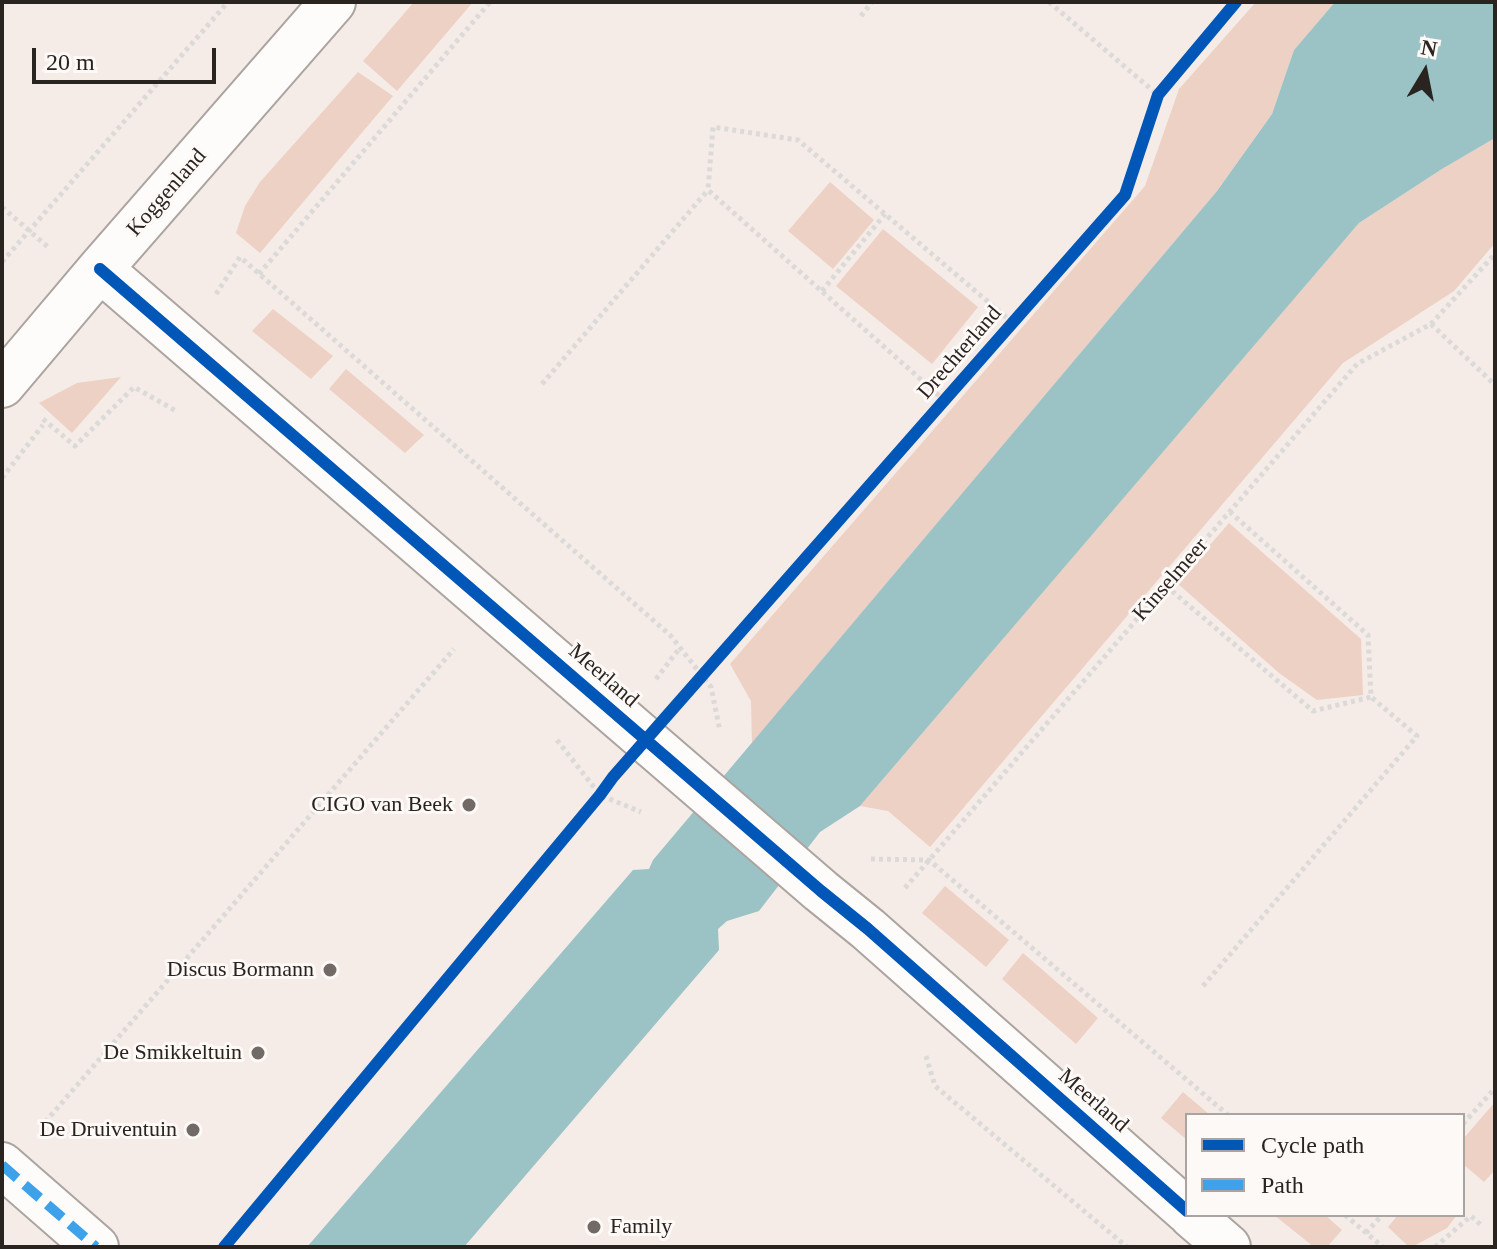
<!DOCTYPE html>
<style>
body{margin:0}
#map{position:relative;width:1497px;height:1249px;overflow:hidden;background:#f5ebe7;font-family:"Times New Roman",serif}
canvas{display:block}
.frame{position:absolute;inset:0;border:4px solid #2a2421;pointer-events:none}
.legend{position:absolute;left:1185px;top:1113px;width:280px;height:104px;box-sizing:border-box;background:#fdf9f7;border:2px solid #a9a4a1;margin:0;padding:10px 14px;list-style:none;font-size:24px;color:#2a2421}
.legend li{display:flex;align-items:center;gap:16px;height:40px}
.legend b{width:40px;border:2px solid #a9a4a1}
.north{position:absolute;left:1385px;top:32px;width:80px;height:80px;-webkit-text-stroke:6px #fdf9f7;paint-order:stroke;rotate:10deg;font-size:22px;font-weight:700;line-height:32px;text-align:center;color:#2a2421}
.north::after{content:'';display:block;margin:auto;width:28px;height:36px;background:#2a2421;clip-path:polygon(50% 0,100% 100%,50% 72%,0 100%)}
.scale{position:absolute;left:32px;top:48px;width:184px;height:36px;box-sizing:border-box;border:4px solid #2a2421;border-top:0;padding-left:10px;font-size:24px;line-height:28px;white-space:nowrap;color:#2a2421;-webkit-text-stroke:6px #fdf9f7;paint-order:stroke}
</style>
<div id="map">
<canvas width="1497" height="1249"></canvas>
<div class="frame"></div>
<ul class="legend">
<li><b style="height:10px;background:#0057b8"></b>Cycle path</li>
<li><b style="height:10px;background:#3ea2ea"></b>Path</li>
</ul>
<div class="north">N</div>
<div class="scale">20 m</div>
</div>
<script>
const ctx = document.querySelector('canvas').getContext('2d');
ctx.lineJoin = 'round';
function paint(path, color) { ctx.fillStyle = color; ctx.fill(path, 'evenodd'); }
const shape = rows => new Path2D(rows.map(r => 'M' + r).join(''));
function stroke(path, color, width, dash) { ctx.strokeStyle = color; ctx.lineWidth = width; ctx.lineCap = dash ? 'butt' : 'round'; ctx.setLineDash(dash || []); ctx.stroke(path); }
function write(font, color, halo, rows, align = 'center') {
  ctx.font = font + ' "Times New Roman",serif'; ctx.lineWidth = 6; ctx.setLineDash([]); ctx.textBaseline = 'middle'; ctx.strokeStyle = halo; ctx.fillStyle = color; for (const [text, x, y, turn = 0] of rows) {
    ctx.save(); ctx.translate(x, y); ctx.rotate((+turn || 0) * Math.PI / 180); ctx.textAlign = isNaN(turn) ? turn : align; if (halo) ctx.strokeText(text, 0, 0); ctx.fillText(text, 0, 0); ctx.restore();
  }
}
paint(shape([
 [414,2,473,2,397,91,363,61],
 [1256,2,1335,2,1294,50,1272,114,1217,191,752,743,751,701,730,664,1145,186,1179,89],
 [358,72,393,96,260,253,236,233,245,206,260,182],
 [1495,138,1495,243,1454,291,1343,363,930,847,888,811,860,806,1359,223,1442,169],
 [830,182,874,220,833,269,788,231],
 [883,229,978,307,932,364,836,286],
 [273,309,333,356,311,379,252,331],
 [346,369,424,435,405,453,329,389],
 [121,377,72,433,39,403,77,383],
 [1229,523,1361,639,1363,695,1317,700,1279,673,1177,583],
 [945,886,1009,940,986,967,922,913],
 [1023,953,1098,1018,1076,1044,1002,979],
 [1183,1092,1210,1115,1187,1115,1187,1140,1161,1118],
 [1495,1102,1495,1170,1484,1182,1463,1164,1463,1139],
 [1274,1215,1325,1215,1342,1230,1327,1247,1314,1247],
 [1398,1215,1457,1215,1447,1228,1412,1247,1409,1247,1388,1227]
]), '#edd1c4');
paint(shape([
 [1335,2,1495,2,1495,138,1442,169,1359,223,860,806,820,832,759,911,727,921,718,929,719,950,464,1247,307,1247,633,870,649,869,653,860,1217,191,1272,114,1294,50]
]), '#9bc3c5');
const minor = shape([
 [100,269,821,891,868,929,1187,1211],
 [2,385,100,269,333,2],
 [2,1165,96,1247],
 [1191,1215,1228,1247]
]);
stroke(minor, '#aba4a0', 48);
stroke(shape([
 [1049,2,1158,95],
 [861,16,872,2],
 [2,207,49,248],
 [2,262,228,2],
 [259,274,490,2],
 [822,291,885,214],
 [216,294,240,257,670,635,711,687,720,731],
 [1431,324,1495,385],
 [542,384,708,190],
 [945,401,708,190,713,127,798,140,1013,323],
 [43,419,75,446,134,387,176,411],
 [2,478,43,425],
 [1166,586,1313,711,1371,697,1368,635,1230,512],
 [656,679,679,649],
 [557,740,600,795,641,812],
 [871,859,929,860,1228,1115],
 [905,888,1357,364,1431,324,1495,254],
 [1203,986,1417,736,1371,697],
 [926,1056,935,1086,1127,1247],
 [1463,1124,1495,1088],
 [40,1128,454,649],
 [1345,1215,1383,1247],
 [1366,1233,1382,1215],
 [1435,1247,1471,1216,1482,1226]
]), '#dcdad9', 5, [4, 4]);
stroke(minor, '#fefcfb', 44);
stroke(shape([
 [2,1165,96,1247]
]), '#3ea2ea', 10, [20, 10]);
stroke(shape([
 [100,269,821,891,868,929,1187,1211],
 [224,1247,600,795,613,777,1125,195,1158,95,1236,2]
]), '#0057b8', 12);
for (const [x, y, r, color] of [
 [469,805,8,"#716a66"],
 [330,970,8,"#716a66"],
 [258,1053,8,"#716a66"],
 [193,1130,8,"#716a66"],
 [594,1227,8,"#716a66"]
]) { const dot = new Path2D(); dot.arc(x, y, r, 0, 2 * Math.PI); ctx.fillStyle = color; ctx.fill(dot); stroke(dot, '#fdf9f7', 3); }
write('22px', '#2a2421', '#fdf9f7', [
 ["Koggenland",167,193,-49],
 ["Drechterland",960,353,-49],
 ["Kinselmeer",1171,580,-49],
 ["Meerland",603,676,41],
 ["Meerland",1093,1101,41]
]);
write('22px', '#2a2421', '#fdf9f7', [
 ["CIGO van Beek",453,805],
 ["Discus Bormann",314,970],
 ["De Smikkeltuin",242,1053],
 ["De Druiventuin",177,1130],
 ["Family",610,1227,"left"]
], 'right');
</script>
